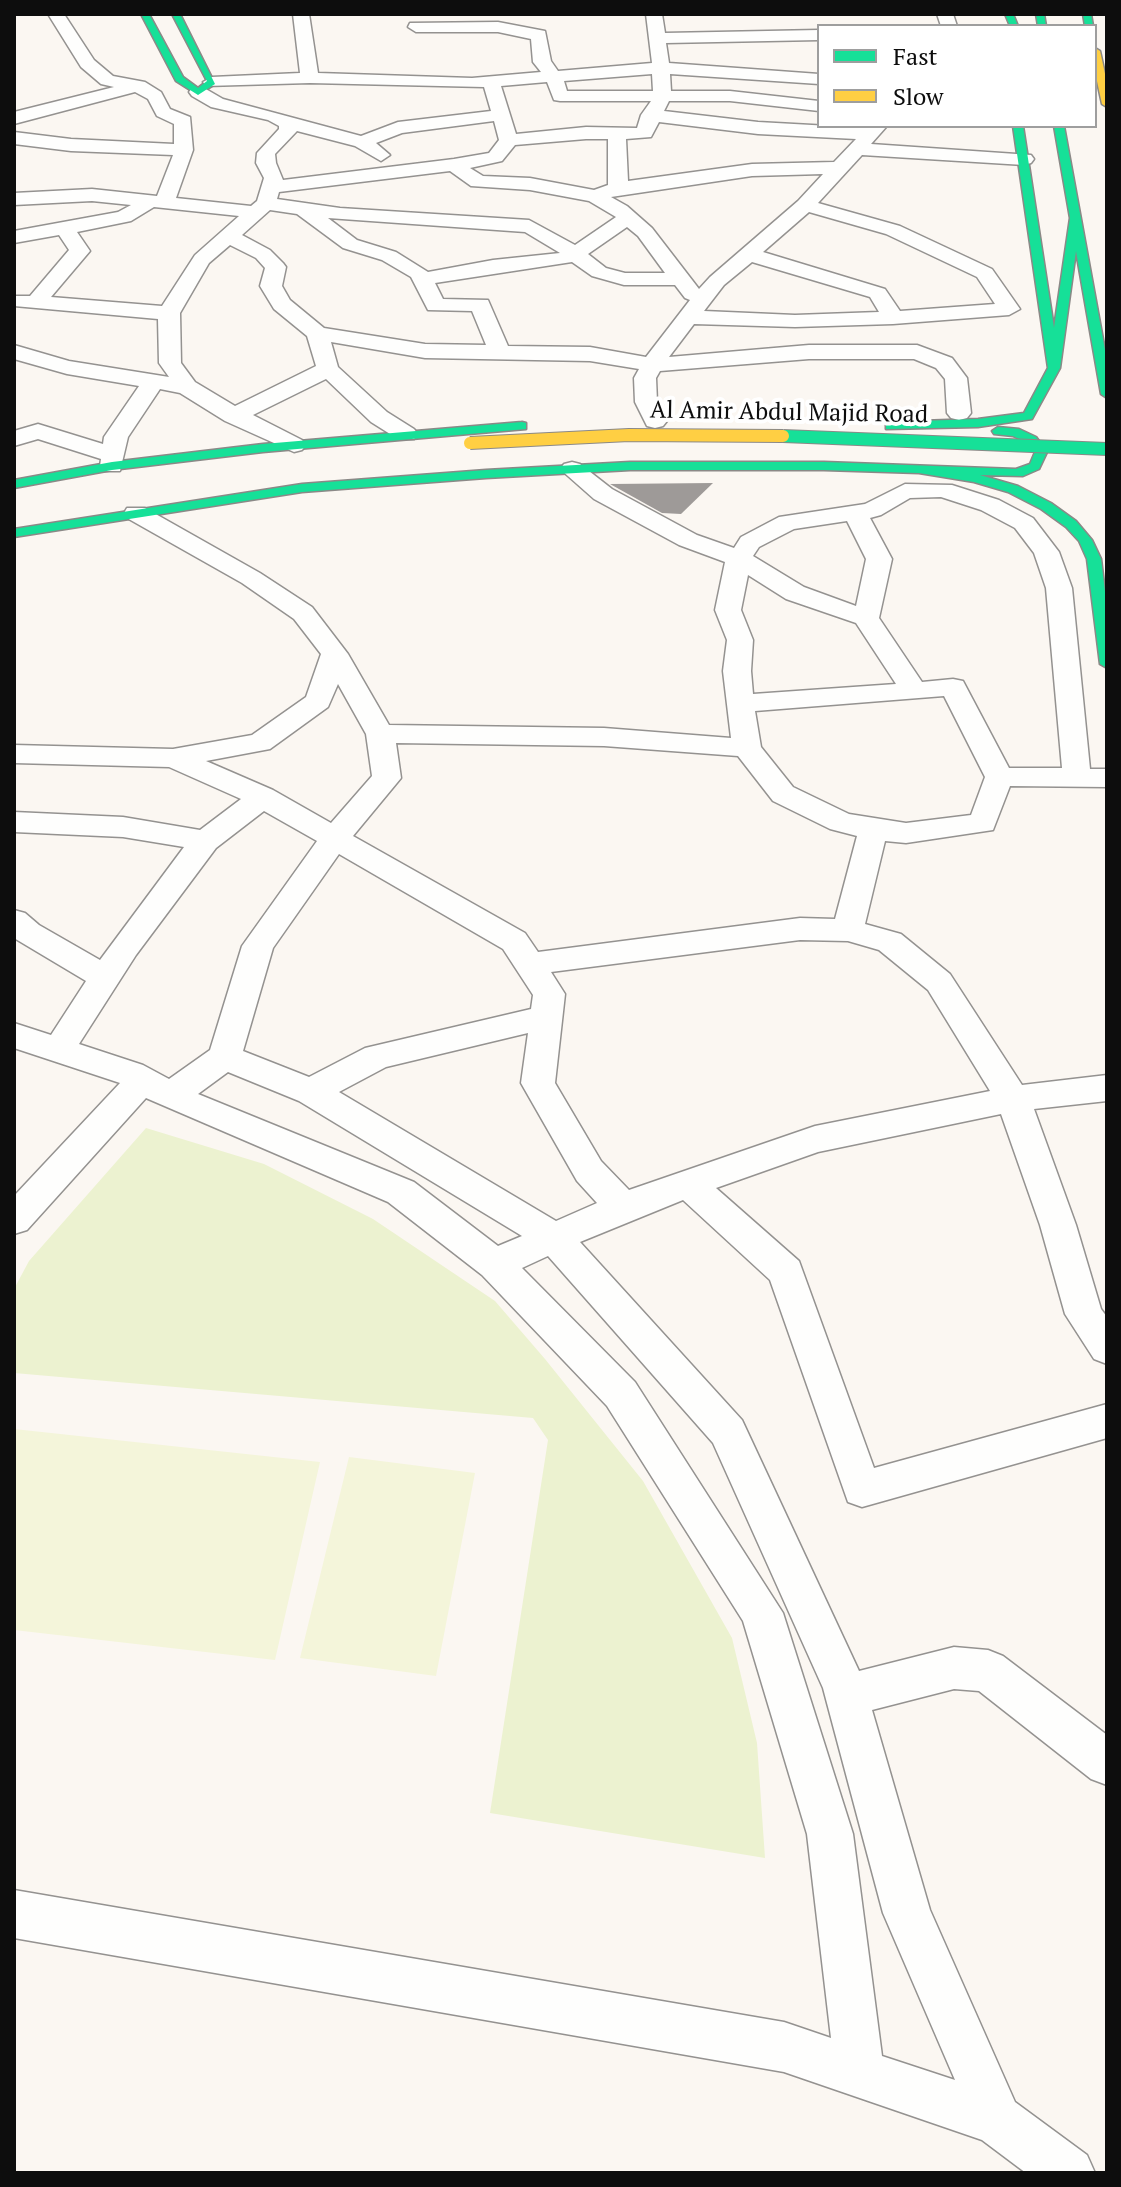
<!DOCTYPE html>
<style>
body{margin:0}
#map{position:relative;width:1121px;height:2187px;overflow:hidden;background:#fbf7f2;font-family:"PT Serif",serif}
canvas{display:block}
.frame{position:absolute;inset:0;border:16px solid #0d0d0d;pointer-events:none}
.legend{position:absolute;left:817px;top:24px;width:280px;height:104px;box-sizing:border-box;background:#fff;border:2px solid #9e9e9e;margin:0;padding:10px 14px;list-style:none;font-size:24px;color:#0d0d0d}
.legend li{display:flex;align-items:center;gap:16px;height:40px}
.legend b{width:40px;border:2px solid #9e9e9e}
</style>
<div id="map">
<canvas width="1121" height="2187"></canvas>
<div class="frame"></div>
<ul class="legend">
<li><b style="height:10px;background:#16e098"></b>Fast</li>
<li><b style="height:10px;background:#ffcf43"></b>Slow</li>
</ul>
</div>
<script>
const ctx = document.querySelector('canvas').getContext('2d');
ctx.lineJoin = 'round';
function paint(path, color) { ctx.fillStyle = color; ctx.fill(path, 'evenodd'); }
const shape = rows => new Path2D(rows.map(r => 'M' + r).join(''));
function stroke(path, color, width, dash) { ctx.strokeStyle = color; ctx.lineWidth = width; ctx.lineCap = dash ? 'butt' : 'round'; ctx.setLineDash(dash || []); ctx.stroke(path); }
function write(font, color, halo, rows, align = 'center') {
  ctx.font = font + ' "PT Serif",serif'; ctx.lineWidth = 8; ctx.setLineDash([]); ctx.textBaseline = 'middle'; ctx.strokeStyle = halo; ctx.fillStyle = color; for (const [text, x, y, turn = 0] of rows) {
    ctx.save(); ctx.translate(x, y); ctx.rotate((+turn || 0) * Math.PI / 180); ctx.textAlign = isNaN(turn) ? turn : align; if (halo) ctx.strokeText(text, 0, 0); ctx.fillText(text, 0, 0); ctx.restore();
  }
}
paint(shape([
 [146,1128,264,1164,373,1219,495,1301,545,1359,643,1481,732,1638,757,1743,765,1858,490,1813,548,1440,533,1418,14,1373,14,1289,29,1261]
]), '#ecf2d0');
paint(shape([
 [14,1429,320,1462,275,1660,14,1630],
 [349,1457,475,1473,436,1676,300,1658]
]), '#f4f5da');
paint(shape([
 [713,483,681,514,662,513,610,484]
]), '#9e9a98');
const street = shape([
 [48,14,64,14,94,60,113,76,145,82,161,92,170,109,190,117,193,150,176,198,251,206,257,201,264,178,256,163,257,153,279,129,279,126,268,120,211,107,192,96,189,92,192,88,204,88,223,99,361,136,398,122,491,111,484,87,310,83,206,86,203,82,212,77,300,73,293,14,309,14,318,73,472,78,541,72,533,62,531,39,498,32,416,32,408,27,410,23,498,22,545,31,551,61,558,71,652,63,646,14,662,14,665,33,819,30,819,40,666,43,669,63,819,74,819,84,670,74,671,91,730,91,819,101,819,111,730,101,669,101,664,111,758,122,866,128,887,126,871,144,1031,155,1034,159,1031,163,1024,165,862,155,818,203,900,226,992,269,1020,309,1009,315,893,324,795,327,694,324,669,357,809,345,917,345,952,358,967,378,971,413,967,418,959,420,951,418,947,413,945,379,936,368,914,359,809,359,660,371,656,378,657,402,667,421,663,426,655,428,647,426,635,402,634,378,639,369,590,361,425,358,331,342,338,367,387,412,414,429,418,434,414,439,398,439,371,422,326,379,253,415,302,440,306,445,302,450,294,452,225,421,180,393,160,389,128,437,120,471,104,471,100,466,101,459,38,439,14,446,14,431,38,424,103,444,104,437,139,386,67,374,14,359,14,345,69,361,169,377,159,363,158,319,14,306,14,296,30,296,69,250,59,235,14,243,14,231,118,212,131,205,92,201,14,205,14,193,92,189,157,196,173,155,71,151,14,144,14,132,71,139,174,144,174,124,157,116,148,99,135,92,14,124,14,112,114,87,101,84,81,67,48,14],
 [652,74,653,91,567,91,564,81,652,74],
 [547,82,554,100,560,101,651,101,641,115,637,128,586,127,516,134,501,86,547,82],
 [494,121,499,140,489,153,454,159,283,180,276,163,275,154,297,131,355,146,381,161,390,155,376,143,402,133,494,121],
 [659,122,758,134,856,139,834,162,752,164,628,181,626,139,651,137,659,122],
 [586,139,608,139,608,185,594,190,530,178,483,176,470,168,502,161,515,145,586,139],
 [450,171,471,186,530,190,589,201,616,217,575,245,529,220,340,208,277,199,279,192,450,171],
 [823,174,798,201,710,277,699,289,652,228,627,206,611,197,752,176,823,174],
 [154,207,239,216,195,255,162,306,51,297,90,251,77,232,131,221,154,207],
 [270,210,297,214,343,248,382,260,411,277,428,310,472,311,486,345,425,344,324,328,290,300,282,286,286,267,283,263,270,250,242,235,270,210],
 [809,212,886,234,977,277,995,304,900,311,885,289,763,252,809,212],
 [328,218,525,232,560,253,493,260,428,272,396,252,357,240,328,218],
 [627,227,638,236,665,273,625,273,606,268,588,254,627,227],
 [230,245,256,258,265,268,260,286,274,309,307,336,316,366,235,406,195,382,181,363,180,313,209,263,230,245],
 [572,262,592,276,624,285,675,285,685,298,690,300,646,357,590,347,508,346,488,300,443,299,435,283,572,262],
 [752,262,870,297,879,312,795,315,704,311,724,285,752,262],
 [937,14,953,14,957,26,941,26,937,14],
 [572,462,580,464,612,489,697,535,734,548,741,537,779,517,865,504,905,484,952,485,999,500,1033,518,1059,552,1072,588,1090,769,1107,769,1107,787,1010,786,993,830,906,843,885,841,865,924,901,934,950,974,1022,1085,1107,1075,1107,1101,1034,1109,1076,1225,1101,1309,1107,1317,1107,1364,1094,1359,1065,1314,1040,1225,1001,1114,818,1152,716,1188,799,1261,874,1468,1107,1404,1107,1438,862,1507,848,1502,770,1280,683,1200,580,1242,742,1420,859,1671,954,1647,988,1650,1003,1656,1107,1735,1107,1785,1091,1779,979,1691,954,1689,872,1710,930,1910,1015,2102,1087,2155,1095,2173,1026,2173,982,2140,784,2072,14,1938,14,1890,784,2022,831,2038,807,1834,743,1621,607,1406,482,1275,388,1202,146,1098,27,1230,14,1234,14,1196,120,1083,14,1048,14,1023,51,1035,86,981,14,938,14,910,25,913,39,925,100,960,184,847,123,837,14,832,14,812,123,817,200,830,241,799,169,767,14,763,14,745,173,749,252,735,306,697,321,654,294,619,242,583,127,518,124,513,127,508,145,508,260,573,312,607,348,654,389,725,604,728,731,738,723,671,727,640,715,610,725,562,679,545,594,499,560,469,564,464,572,462],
 [941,497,981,510,1015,528,1034,553,1046,588,1062,768,1009,768,963,681,953,679,922,682,879,618,892,559,870,518,881,515,910,498,941,497],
 [847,521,866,559,856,606,804,587,753,556,759,547,794,529,847,521],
 [748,575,786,599,856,623,896,684,753,694,751,671,753,640,741,610,748,575],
 [338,684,366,734,372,776,331,823,273,790,206,761,270,749,328,707,338,684],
 [944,696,985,777,971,815,906,823,849,814,793,787,761,747,755,711,944,696],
 [396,743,604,746,738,756,773,801,830,829,857,836,835,919,800,918,538,952,525,933,353,836,401,778,396,743],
 [264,811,317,841,242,946,210,1050,169,1079,143,1065,79,1044,136,955,216,848,264,811],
 [339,854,503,949,533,995,531,1009,365,1048,309,1077,243,1051,273,948,339,854],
 [800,940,848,941,879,950,928,990,990,1091,815,1126,629,1190,601,1161,555,1083,565,994,551,972,800,940],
 [528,1033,521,1083,577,1181,597,1203,556,1221,339,1092,386,1067,528,1033],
 [228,1072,299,1101,522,1236,498,1246,414,1182,198,1094,228,1072],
 [548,1256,713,1443,823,1688,883,1913,955,2080,882,2056,853,1834,783,1613,635,1382,522,1268,548,1256]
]);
const fast = shape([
 [141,14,149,14,183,77,198,88,207,81,172,14,180,14,215,84,198,95,176,81,141,14],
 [1005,14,1013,14,1018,26,1010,26,1005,14],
 [1036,14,1044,14,1046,26,1038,26,1036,14],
 [1083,14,1091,14,1093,26,1085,26,1083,14],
 [1013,126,1023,126,1054,328,1070,218,1054,126,1064,126,1107,361,1107,398,1101,394,1076,251,1060,368,1032,419,978,427,886,429,886,423,890,422,978,419,1024,413,1048,368,1013,126],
 [522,422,526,423,526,429,263,452,112,470,14,488,14,480,112,462,263,444,522,422],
 [998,427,1019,429,1036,437,1047,452,1039,469,1023,476,980,475,1018,486,1051,503,1076,521,1092,540,1101,559,1107,608,1107,668,1100,664,1087,559,1079,541,1066,527,1041,509,1008,492,974,482,919,473,824,470,630,470,486,478,302,492,14,537,14,529,302,484,486,470,630,462,824,462,1016,469,1030,464,1035,452,1028,443,1013,436,994,434,992,431,998,427]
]);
const slow = shape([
 [1095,48,1100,51,1107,83,1107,107,1102,104,1095,72,1095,48]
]);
stroke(street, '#949290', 3);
stroke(fast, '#8b8987', 3);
stroke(slow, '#8b8987', 3);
paint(street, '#fefefd');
paint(fast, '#16e098');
paint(slow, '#ffcf43');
const fastBridge = shape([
 [783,436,1107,449]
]);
const slowBridge = shape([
 [470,443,629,435,783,436]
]);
stroke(fastBridge, '#8b8987', 14, []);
stroke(slowBridge, '#8b8987', 14, []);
stroke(fastBridge, '#16e098', 12);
stroke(slowBridge, '#ffcf43', 12);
write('24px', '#0d0d0d', '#fff', [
 ["Al Amir Abdul Majid Road",789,413,1]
]);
</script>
